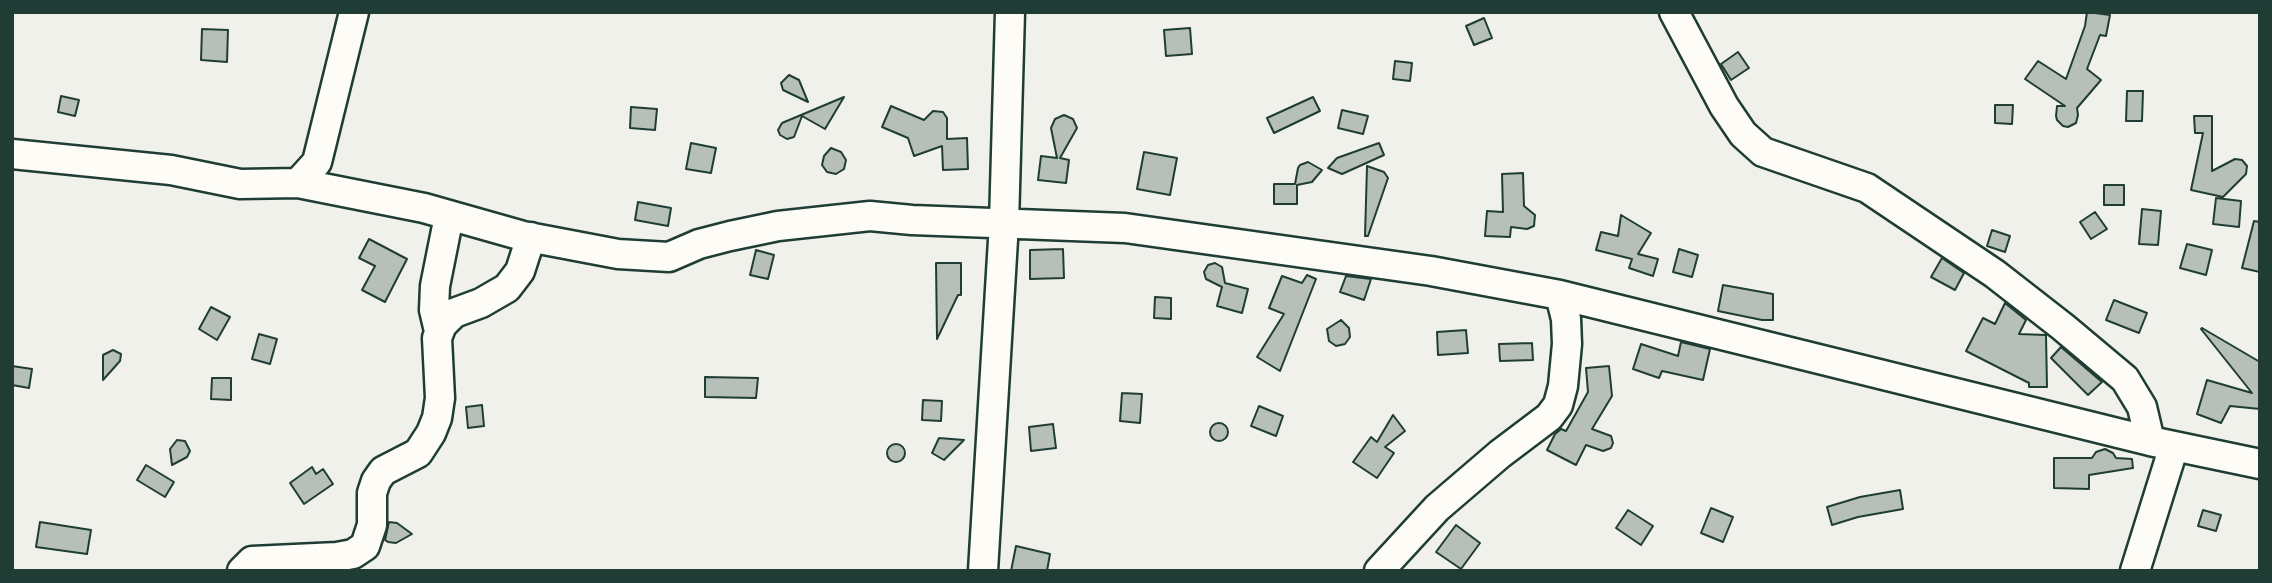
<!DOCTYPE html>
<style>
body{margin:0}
#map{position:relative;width:2272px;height:583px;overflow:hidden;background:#f0f1eb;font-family:"Architects Daughter",sans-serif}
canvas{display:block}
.frame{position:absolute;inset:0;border:14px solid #1f3d34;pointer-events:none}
</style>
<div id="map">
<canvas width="2272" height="583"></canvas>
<div class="frame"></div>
</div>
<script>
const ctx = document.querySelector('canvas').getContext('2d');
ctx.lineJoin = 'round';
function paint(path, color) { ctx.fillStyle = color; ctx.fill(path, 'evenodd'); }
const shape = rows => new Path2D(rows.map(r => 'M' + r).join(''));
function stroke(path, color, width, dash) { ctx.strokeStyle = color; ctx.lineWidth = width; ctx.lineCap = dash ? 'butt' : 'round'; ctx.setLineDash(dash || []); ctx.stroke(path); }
const building = shape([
 [2087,12,2110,15,2106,36,2100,35,2087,69,2101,80,2077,108,2078,115,2076,123,2068,127,2063,126,2057,120,2056,116,2057,106,2065,106,2025,79,2038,61,2066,79,2085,26,2087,12],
 [1484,18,1492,38,1474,45,1466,26,1484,18],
 [1190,28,1192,54,1166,56,1164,30,1190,28],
 [202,29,228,30,227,62,201,60,202,29],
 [1738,52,1749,68,1731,80,1721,64,1738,52],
 [1395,61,1412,63,1410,81,1393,79,1395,61],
 [789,75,799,80,808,102,783,90,781,83,789,75],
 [2127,91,2143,91,2142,121,2126,121,2127,91],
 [61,96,79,100,75,116,58,112,61,96],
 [844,97,825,129,802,116,794,137,787,139,780,135,778,130,782,123,844,97],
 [1313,97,1320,111,1274,133,1267,118,1313,97],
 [1995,105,2013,105,2012,124,1995,123,1995,105],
 [891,106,924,120,933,111,943,112,947,118,947,139,967,138,968,169,943,170,942,146,914,156,908,138,882,127,891,106],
 [631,107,657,109,655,130,630,128,631,107],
 [1342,110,1368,116,1363,134,1338,128,1342,110],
 [1064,115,1073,119,1077,128,1060,158,1069,160,1066,183,1038,180,1041,156,1057,158,1051,128,1055,119,1064,115],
 [2194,116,2212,116,2212,171,2235,159,2242,160,2247,166,2246,174,2223,197,2191,190,2203,133,2195,133,2194,116],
 [691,143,716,148,711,173,686,169,691,143],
 [1379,143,1384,155,1342,174,1328,168,1337,158,1379,143],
 [831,148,841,152,846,160,844,169,836,174,827,172,822,165,824,156,831,148],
 [1144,152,1177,158,1170,195,1137,189,1144,152],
 [1308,162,1322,170,1312,182,1297,185,1297,204,1274,204,1274,184,1295,184,1298,168,1300,165,1308,162],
 [1367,166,1384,172,1388,178,1368,236,1365,236,1367,166],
 [1523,173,1524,206,1535,215,1534,226,1527,229,1511,227,1510,237,1485,236,1487,211,1503,212,1502,174,1523,173],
 [2104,185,2124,185,2124,205,2104,205,2104,185],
 [2216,198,2241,201,2239,227,2213,224,2216,198],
 [638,202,671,208,668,226,635,220,638,202],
 [2142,209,2161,211,2158,245,2139,244,2142,209],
 [2095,212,2107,229,2091,239,2080,222,2095,212],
 [1621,215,1651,233,1638,254,1658,259,1653,276,1629,268,1632,259,1596,250,1601,232,1618,236,1621,215],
 [2254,221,2260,222,2260,272,2242,268,2254,221],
 [1992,230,2010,236,2005,252,1987,246,1992,230],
 [369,239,407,259,385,302,362,290,375,266,359,258,369,239],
 [2187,244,2212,250,2206,275,2180,268,2187,244],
 [1063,249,1064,278,1030,279,1030,250,1063,249],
 [1679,249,1698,255,1692,277,1673,272,1679,249],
 [756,250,774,255,768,279,750,275,756,250],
 [1942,258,1964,273,1955,290,1931,277,1942,258],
 [936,263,961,263,961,295,958,295,937,339,936,263],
 [1215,263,1222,267,1225,283,1248,289,1242,313,1217,306,1222,287,1206,279,1204,272,1208,265,1215,263],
 [1307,275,1316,279,1280,371,1257,357,1284,314,1269,308,1282,276,1302,283,1307,275],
 [1346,276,1371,279,1364,300,1340,292,1346,276],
 [1723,285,1773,294,1773,320,1762,320,1718,311,1723,285],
 [1155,297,1171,298,1171,319,1154,318,1155,297],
 [2114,300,2147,313,2139,333,2106,320,2114,300],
 [2005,303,2026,320,2019,334,2046,335,2047,387,2029,387,2029,383,1966,351,1983,318,1995,324,2005,303],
 [211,307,230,317,217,340,199,329,211,307],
 [1341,320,1349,328,1350,337,1345,344,1336,346,1329,341,1327,329,1341,320],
 [2202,328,2260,362,2260,409,2230,406,2221,423,2197,414,2207,380,2252,393,2201,329,2202,328],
 [1466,330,1468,353,1438,355,1437,332,1466,330],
 [259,334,277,339,270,364,252,359,259,334],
 [1681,342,1710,349,1703,380,1662,371,1659,378,1633,369,1641,344,1678,356,1681,342],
 [1532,343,1533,360,1500,361,1499,344,1532,343],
 [2061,347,2102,382,2088,395,2051,358,2061,347],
 [113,350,121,354,120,361,103,380,103,355,113,350],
 [12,366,32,369,29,388,12,385,12,366],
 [1609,366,1612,396,1592,429,1611,436,1613,443,1611,448,1603,451,1586,445,1576,465,1547,450,1555,434,1561,429,1566,431,1588,392,1586,368,1609,366],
 [705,377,758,378,756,398,705,397,705,377],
 [212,378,231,378,231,400,211,399,212,378],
 [1122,393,1142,394,1140,423,1120,421,1122,393],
 [923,400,942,401,941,421,922,420,923,400],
 [482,405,484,426,468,428,466,407,482,405],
 [1259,406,1283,416,1276,436,1251,426,1259,406],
 [1393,415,1405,431,1385,447,1394,453,1377,478,1353,462,1371,437,1377,442,1393,415],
 '1210 432a9 9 0 1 1 18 0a9 9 0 1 1-18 0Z',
 [1053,424,1056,448,1031,451,1029,427,1053,424],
 [939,438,964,440,944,460,932,453,939,438],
 [177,440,185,441,190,451,187,457,172,465,170,449,177,440],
 '887 453a9 9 0 1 1 18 0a9 9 0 1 1-18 0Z',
 [2105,449,2113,453,2116,458,2132,459,2133,468,2089,475,2089,489,2054,488,2054,458,2092,458,2096,452,2105,449],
 [146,465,174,482,165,497,137,480,146,465],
 [312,467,316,474,323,469,333,484,304,504,290,483,312,467],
 [1900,490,1903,509,1858,517,1832,525,1827,507,1860,497,1900,490],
 [1711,508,1733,517,1723,542,1701,533,1711,508],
 [1628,510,1653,526,1641,545,1616,528,1628,510],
 [2203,510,2221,515,2216,531,2198,526,2203,510],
 [40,522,91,530,87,554,36,547,40,522],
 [389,522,397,523,412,534,396,543,388,542,385,540,389,522],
 [1456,525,1480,543,1461,569,1436,552,1456,525],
 [1016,546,1050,554,1047,571,1011,571,1016,546]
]);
paint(building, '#b6bfb8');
stroke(building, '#1f3d34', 2);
const minor = shape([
 [1674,12,1724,106,1743,134,1763,152,1867,188,1995,274,2063,327,2125,379,2142,407,2150,441],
 [12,154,171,170,240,184,298,183,424,208,523,236,618,254,669,257,699,244,730,236,778,226,870,216,912,220,1125,228,1431,271,1560,295,2150,441,2260,464],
 [298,183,317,162,354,12],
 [439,331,434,310,435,286,449,216],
 [242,571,252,561,337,557,353,554,365,546,372,525,372,493,376,481,383,471,418,453,431,433,437,418,440,398,437,338,442,325,454,313,481,303,507,288,520,271,531,237],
 [983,571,1004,223,1010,12],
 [1379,571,1437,508,1500,454,1549,417,1558,405,1563,386,1567,344,1566,319,1560,295],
 [2135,571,2174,446]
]);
stroke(minor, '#1f3d34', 33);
stroke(minor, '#fdfcf7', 28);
</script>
